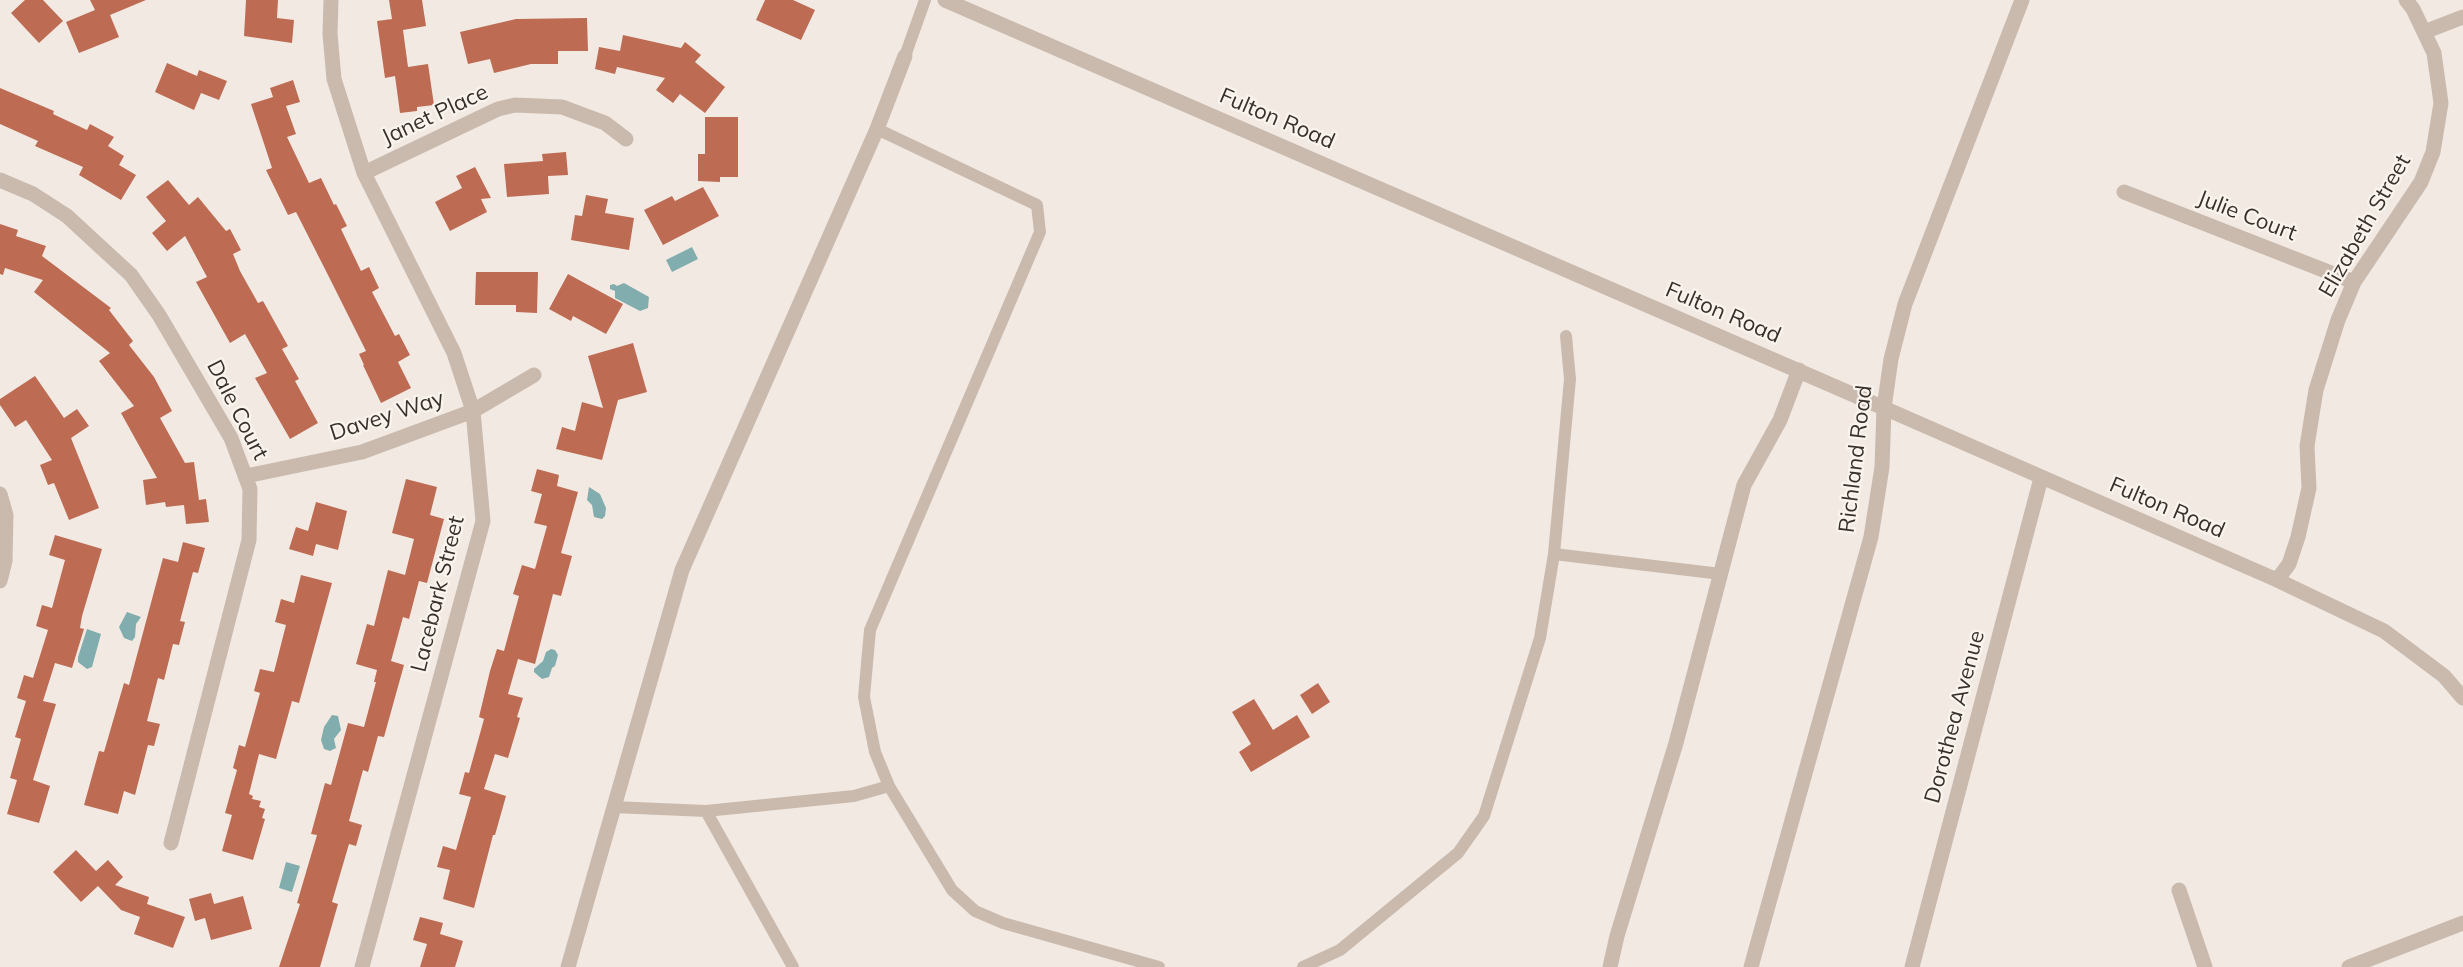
<!DOCTYPE html>
<style>
body{margin:0}
canvas{display:block;background:#f2eae2}
</style>
<canvas width="2463" height="967"></canvas>
<script>
const ctx = document.querySelector('canvas').getContext('2d');
ctx.lineJoin = 'round';
function paint(path, color) { ctx.fillStyle = color; ctx.fill(path, 'evenodd'); }
const shape = rows => new Path2D(rows.map(r => 'M' + r).join(''));
function stroke(path, color, width, dash) { ctx.strokeStyle = color; ctx.lineWidth = width; ctx.lineCap = dash ? 'butt' : 'round'; ctx.setLineDash(dash || []); ctx.stroke(path); }
function write(font, color, halo, rows, align = 'center') {
  ctx.font = font + ' Mulish,sans-serif'; ctx.lineWidth = 4.5; ctx.setLineDash([]); ctx.textBaseline = 'middle'; ctx.strokeStyle = halo; ctx.fillStyle = color; for (const [text, x, y, turn = 0] of rows) {
    ctx.save(); ctx.translate(x, y); ctx.rotate((+turn || 0) * Math.PI / 180); ctx.textAlign = isNaN(turn) ? turn : align; if (halo) ctx.strokeText(text, 0, 0); ctx.fillText(text, 0, 0); ctx.restore();
  }
}
paint(shape([
 [692,247,698,259,672,272,666,260],
 [624,283,649,297,648,308,640,311,615,298,615,291,610,289,610,285,614,284,617,286],
 [589,487,600,494,606,508,605,516,602,519,594,517,592,505,587,500],
 [127,612,141,617,136,624,135,637,132,641,124,638,119,627],
 [87,629,101,634,92,667,87,669,78,662,78,657],
 [551,649,555,650,558,655,555,666,552,668,549,677,542,679,534,672,534,669,543,661,546,652],
 [332,715,338,716,341,730,334,739,336,748,330,751,324,749,321,740,324,727],
 [286,862,300,866,292,892,279,888]
]), '#82adae');
paint(shape([
 [25,0,43,0,63,21,39,43,11,13],
 [90,0,146,0,110,15,119,37,79,53,66,22,95,10],
 [246,0,278,0,277,18,294,20,292,43,244,36],
 [389,0,422,0,426,26,403,30,408,67,428,64,434,105,417,107,417,111,400,113,395,76,385,78,377,21,392,19],
 [765,0,793,0,815,10,801,40,756,20],
 [587,18,588,51,558,51,558,64,531,64,494,73,490,59,468,64,460,32,516,19],
 [623,35,681,48,685,42,701,55,695,62,725,87,705,113,680,94,673,103,656,90,665,78,617,67,615,74,595,69,599,47,620,51],
 [167,63,197,76,199,70,227,81,219,100,201,93,194,110,155,92],
 [293,80,300,102,286,106,296,134,287,137,309,183,321,178,334,205,336,204,347,226,341,229,361,271,369,267,379,288,372,292,395,336,399,334,410,355,398,362,411,388,381,403,363,365,364,365,359,354,366,351,329,277,296,212,288,215,266,170,272,168,251,104,273,97,270,88],
 [0,88,54,111,53,114,87,130,90,124,114,137,108,146,124,156,119,165,136,175,121,200,79,175,83,167,35,146,38,141,0,124],
 [705,117,738,117,738,177,720,177,720,182,698,181,698,154,705,154],
 [566,152,568,175,548,176,549,194,507,197,504,164,543,161,542,154],
 [475,167,491,198,481,199,487,212,450,231,435,202,462,188,456,176],
 [168,180,189,205,198,197,226,231,230,229,241,250,233,254,240,271,258,303,263,301,288,346,282,349,299,379,295,381,318,423,290,439,255,378,267,373,245,334,230,343,196,282,207,277,185,236,167,251,152,233,166,221,146,197],
 [703,187,719,216,663,245,644,210,672,196,675,201],
 [586,195,608,199,605,213,634,218,629,250,571,240,575,215,582,216],
 [0,224,18,230,16,236,46,246,42,256,111,308,109,310,133,341,129,345,154,377,172,411,160,418,185,463,194,462,199,500,206,499,209,522,186,524,184,505,166,507,165,502,146,505,143,480,157,478,121,413,134,406,99,361,110,353,34,292,43,280,5,268,3,275,0,274],
 [476,272,538,272,537,313,516,312,516,305,475,305],
 [568,274,623,304,606,334,573,316,571,321,549,309],
 [633,343,647,392,618,400,602,460,556,449,562,427,575,431,582,402,603,408,588,356],
 [35,376,64,418,77,409,89,426,71,438,99,508,69,520,54,483,48,485,40,465,52,460,26,420,15,427,0,405,0,399],
 [537,469,559,475,557,486,578,492,561,553,572,556,561,596,553,594,535,664,518,659,508,694,523,698,517,717,520,718,508,758,495,754,484,789,506,796,495,835,493,835,474,908,443,899,450,870,437,867,443,846,456,850,471,797,459,794,465,772,469,773,484,719,479,717,490,671,497,649,504,651,519,596,513,594,522,565,535,569,547,526,534,523,542,494,531,491],
 [406,479,437,487,430,515,444,519,427,583,419,581,409,619,403,617,391,661,404,665,384,737,378,736,368,772,363,770,349,821,362,825,356,846,349,844,332,902,338,904,320,967,279,967,300,904,297,903,317,835,311,834,325,783,331,785,348,723,364,727,376,682,374,682,377,670,356,664,367,624,374,626,388,570,405,575,414,539,392,533],
 [316,502,347,511,338,550,316,544,313,556,289,549,296,527,308,531],
 [55,535,102,549,82,616,80,628,84,629,72,668,55,663,43,701,56,704,33,780,50,786,39,823,7,814,17,780,10,778,21,739,15,737,26,701,17,698,24,675,33,678,48,630,36,626,42,605,52,608,65,560,49,555],
 [183,542,205,548,198,573,193,572,180,621,185,622,179,645,173,644,164,680,158,678,147,721,160,724,154,746,148,745,135,795,124,791,118,814,84,805,99,751,104,752,124,683,129,685,163,558,178,562],
 [301,575,332,583,299,703,292,701,276,759,259,754,249,794,253,796,252,799,261,801,259,807,265,809,262,818,265,819,253,860,222,851,232,815,225,813,237,770,233,768,239,745,245,747,260,693,254,691,260,669,274,672,286,625,275,622,281,599,294,603],
 [1318,683,1330,702,1312,714,1300,695],
 [1254,699,1273,730,1297,715,1310,737,1251,772,1239,752,1251,744,1232,712],
 [76,850,96,871,108,860,123,877,115,885,149,897,147,904,185,917,173,948,134,934,140,917,121,910,98,886,81,902,53,872],
 [211,893,214,904,243,896,252,929,211,940,205,918,195,921,189,899],
 [420,917,443,923,440,934,463,941,455,967,420,967,427,944,413,940]
]), '#be6b54');
stroke(shape([
 [905,56,925,0],
 [877,129,1037,205,1040,232,870,630,864,697,875,752,889,786,952,890,975,911,1003,923,1159,967],
 [1554,554,1721,574],
 [613,807,706,811,793,967],
 [706,811,854,796,889,786],
 [1303,967,1340,950,1458,853,1484,816,1540,638,1554,554,1570,379,1566,336]
]), '#cabaae', 12);
stroke(shape([
 [331,0,330,34,334,79,364,173,454,353,473,411,483,521,362,967],
 [2424,32,2463,17],
 [364,173,498,109,515,105,562,107,605,123,626,139],
 [0,180,33,194,67,216,131,275,159,315,231,438,250,489,249,540,171,843],
 [2124,192,2354,282],
 [1884,408,2277,580,2384,631,2444,676,2463,698],
 [246,476,362,452,473,411,534,375],
 [0,494,6,515,5,561,0,581],
 [2277,580,2289,564,2298,537,2309,488,2307,446,2316,390,2338,320,2354,282,2421,182,2433,152,2441,103,2434,53,2413,9,2406,0],
 [2179,890,2205,967],
 [568,967,682,570,877,129,905,56],
 [1610,967,1617,936,1676,743,1744,485,1780,420,1799,370],
 [1912,967,2041,478],
 [2349,967,2463,923]
]), '#cabaae', 15);
stroke(shape([
 [945,0,1884,408],
 [1751,967,1871,537,1882,467,1884,408,1891,359,1905,304,2022,0]
]), '#cabaae', 15);
write('22px', '#39302c', '#faf4ee', [
 ["Janet Place",435,115,-25],
 ["Fulton Road",1277,119,23],
 ["Julie Court",2247,216,21],
 ["Elizabeth Street",2365,226,-60],
 ["Fulton Road",1723,313,23],
 ["Dale Court",237,410,63],
 ["Davey Way",387,416,-18],
 ["Richland Road",1856,459,-83],
 ["Fulton Road",2167,508,23],
 ["Lacebark Street",438,594,-76],
 ["Dorothea Avenue",1955,717,-75]
]);
</script>
